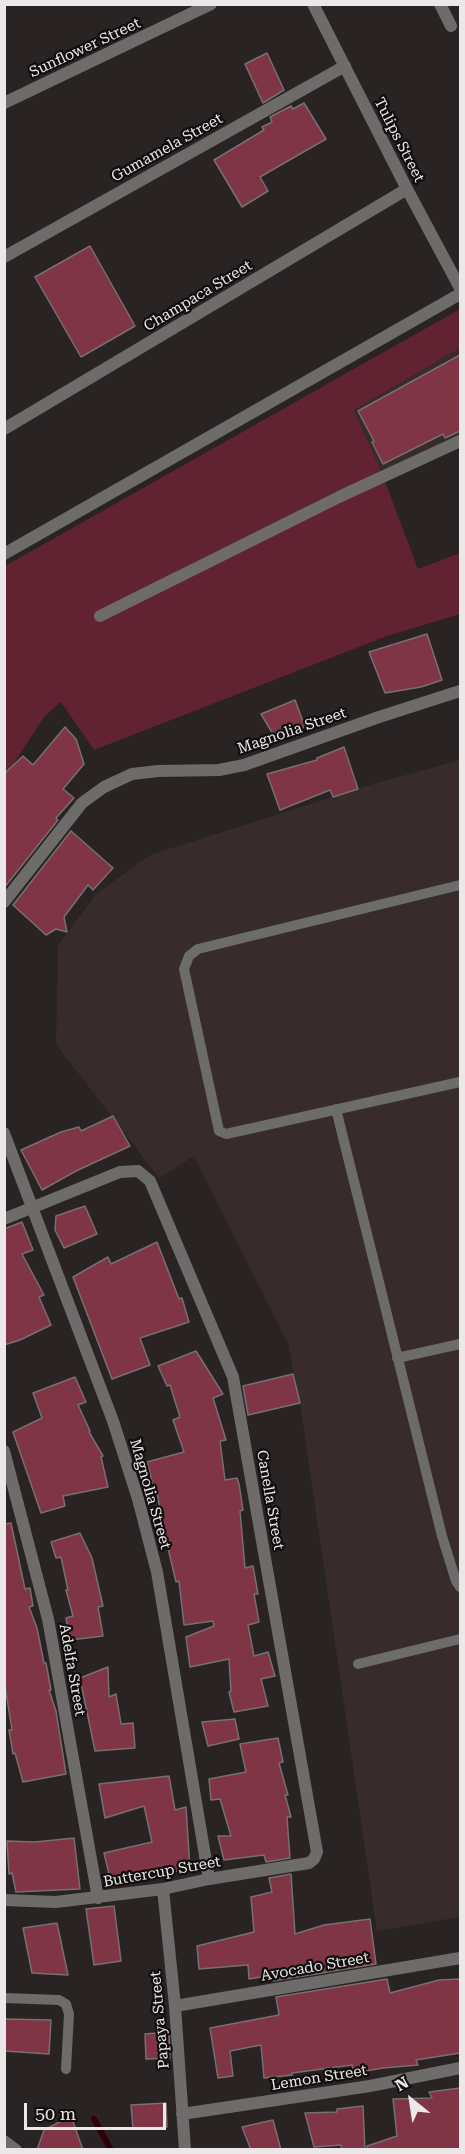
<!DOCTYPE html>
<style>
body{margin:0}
#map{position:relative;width:465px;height:2154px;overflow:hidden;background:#292323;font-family:"Roboto Serif",serif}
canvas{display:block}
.frame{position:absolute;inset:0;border:6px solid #ece7e8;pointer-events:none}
.north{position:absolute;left:381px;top:2070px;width:60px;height:60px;-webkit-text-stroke:4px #100d0d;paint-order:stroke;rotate:330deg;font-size:16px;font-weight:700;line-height:24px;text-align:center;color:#ece7e8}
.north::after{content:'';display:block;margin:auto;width:21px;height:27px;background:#ece7e8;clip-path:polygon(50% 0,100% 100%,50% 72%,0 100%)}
.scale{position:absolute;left:24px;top:2103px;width:142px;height:27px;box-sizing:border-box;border:3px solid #ece7e8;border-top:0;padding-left:8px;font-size:18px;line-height:21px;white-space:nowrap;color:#ece7e8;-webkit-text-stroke:4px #100d0d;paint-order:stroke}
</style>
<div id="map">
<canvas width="465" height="2154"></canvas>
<div class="frame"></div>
<div class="north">N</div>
<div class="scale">50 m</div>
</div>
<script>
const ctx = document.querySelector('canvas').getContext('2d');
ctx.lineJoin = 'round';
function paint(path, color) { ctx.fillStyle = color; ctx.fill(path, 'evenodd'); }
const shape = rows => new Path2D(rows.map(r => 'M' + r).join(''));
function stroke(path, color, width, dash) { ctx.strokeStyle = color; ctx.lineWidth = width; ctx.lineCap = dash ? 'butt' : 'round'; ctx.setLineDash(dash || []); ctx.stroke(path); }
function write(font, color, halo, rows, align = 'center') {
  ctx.font = font + ' "Roboto Serif",serif'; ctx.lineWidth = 4.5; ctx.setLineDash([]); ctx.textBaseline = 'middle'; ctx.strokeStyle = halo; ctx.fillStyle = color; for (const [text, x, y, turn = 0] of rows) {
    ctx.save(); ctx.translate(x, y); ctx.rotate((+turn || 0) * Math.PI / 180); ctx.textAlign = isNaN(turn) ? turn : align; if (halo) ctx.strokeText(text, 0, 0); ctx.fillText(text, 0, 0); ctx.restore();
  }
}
paint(shape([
 [460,348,460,437,381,471,354,410],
 [460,760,460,1917,377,1931,300,1403,288,1343,194,1156,159,1178,56,1044,58,945,96,894,150,855,370,785]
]), '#382b2c');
paint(shape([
 [460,309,460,348,354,410,381,471,418,569,460,553,460,614,387,636,94,750,61,702,44,717,5,777,5,566]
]), '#612231');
stroke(shape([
 [94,2119,111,2150]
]), '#2e000b', 6);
const building = shape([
 [267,53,284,90,263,103,245,64,267,53],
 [304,103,326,139,260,177,268,191,242,207,214,160,264,130,262,127,272,122,270,117,291,106,293,109,304,103],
 [90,246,135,326,81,357,35,277,90,246],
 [460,355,460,431,445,438,443,434,383,464,372,442,374,441,358,411,460,355],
 [427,634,442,680,421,687,385,693,369,652,427,634],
 [295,700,305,727,273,734,261,714,295,700],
 [65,727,76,739,84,764,63,789,74,798,56,818,58,820,4,888,4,774,23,756,33,765,65,727],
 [344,747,358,789,333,797,330,790,280,810,267,774,317,760,317,758,344,747],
 [71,831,113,868,93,890,88,885,64,917,67,932,56,929,46,935,13,905,71,831],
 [113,1116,130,1146,76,1171,42,1190,21,1150,61,1132,79,1127,81,1131,113,1116],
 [85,1206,97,1234,64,1248,55,1230,56,1216,85,1206],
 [22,1222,33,1250,22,1254,44,1295,39,1297,51,1325,20,1340,4,1345,4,1229,22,1222],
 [157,1242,179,1299,182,1298,189,1322,140,1338,150,1365,112,1379,73,1277,108,1257,111,1264,157,1242],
 [196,1351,223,1394,213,1398,226,1440,220,1441,225,1480,237,1478,239,1484,243,1510,240,1511,245,1568,253,1566,258,1594,254,1594,259,1622,248,1625,254,1656,268,1652,275,1676,261,1679,268,1706,234,1712,229,1692,231,1691,229,1659,190,1667,186,1637,214,1626,213,1621,184,1625,179,1581,176,1582,162,1523,157,1492,155,1492,147,1462,184,1452,173,1420,180,1417,170,1385,167,1386,158,1366,196,1351],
 [293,1374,300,1403,248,1415,243,1386,293,1374],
 [75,1377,86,1402,78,1405,90,1431,89,1432,103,1456,101,1457,108,1487,63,1496,65,1506,41,1513,13,1432,42,1418,33,1393,75,1377],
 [11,1523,25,1589,30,1588,33,1606,29,1607,37,1628,44,1663,46,1663,51,1690,49,1690,56,1711,66,1774,23,1782,15,1753,13,1754,9,1730,12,1730,4,1680,4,1524,11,1523],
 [80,1533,92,1558,103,1606,98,1607,103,1636,70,1640,66,1618,73,1616,66,1590,68,1590,61,1557,56,1558,51,1542,80,1533],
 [108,1667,109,1697,116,1694,121,1724,133,1723,135,1748,95,1751,80,1678,108,1667],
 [235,1719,239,1739,208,1746,202,1722,235,1719],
 [278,1738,283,1762,279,1763,288,1795,285,1795,291,1817,287,1817,290,1858,266,1862,264,1855,224,1860,218,1836,231,1836,220,1799,211,1800,209,1779,246,1772,240,1744,278,1738],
 [169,1776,175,1810,186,1807,190,1869,160,1874,160,1872,111,1882,104,1853,152,1842,144,1806,105,1818,99,1784,169,1776],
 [74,1838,80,1889,16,1892,12,1873,9,1874,7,1841,35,1842,74,1838],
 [291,1874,295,1934,324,1925,370,1919,376,1964,273,1981,272,1975,249,1979,248,1965,199,1969,197,1946,254,1932,251,1897,272,1892,269,1878,291,1874],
 [114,1906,121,1961,94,1965,86,1909,114,1906],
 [57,1923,68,1975,32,1973,23,1928,57,1923],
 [387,1979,390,1993,439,1980,460,1979,460,2053,416,2060,418,2065,383,2068,354,2073,352,2065,292,2073,292,2075,264,2078,261,2045,230,2051,233,2076,218,2078,210,2028,279,2015,276,1997,387,1979],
 [4,2019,51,2020,49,2054,4,2051,4,2019],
 [169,2032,170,2058,146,2059,145,2034,169,2032],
 [460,2088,460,2150,367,2150,367,2146,397,2136,393,2099,432,2098,429,2092,460,2088],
 [166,2103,167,2127,133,2129,131,2105,166,2103],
 [363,2106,365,2150,342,2150,341,2145,314,2147,305,2113,337,2112,337,2109,363,2106],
 [71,2116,83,2150,37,2150,44,2130,71,2116],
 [273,2120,281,2150,251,2150,242,2127,273,2120]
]);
paint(building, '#7f3545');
stroke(building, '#776f70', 1.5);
stroke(shape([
 [460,885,198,949,189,956,184,969,219,1131,226,1134,460,1082],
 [336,1109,442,1536,456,1581,460,1587],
 [397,1358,460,1344],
 [358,1664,460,1639],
 [4,1998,59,2000,66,2004,69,2014,66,2069]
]), '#6e6b6b', 10);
stroke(shape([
 [313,4,407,189,460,288],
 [440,4,451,26],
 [4,103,211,4],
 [4,257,345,66],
 [4,429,407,189],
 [4,554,460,294],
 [100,616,341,496,460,441],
 [4,902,82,803,104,787,132,774,158,771,219,770,244,765,379,717,460,691],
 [4,1133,113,1421,138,1499,157,1572,209,1879],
 [4,1219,120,1172,138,1171,150,1181,233,1377,317,1852,314,1859,309,1863,209,1879,163,1889,56,1902,4,1900],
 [4,1451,48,1619,98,1898],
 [163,1889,175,2006,185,2150],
 [175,2006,460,1958],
 [182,2114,370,2086,460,2068],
 [4,2141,16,2150]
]), '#6e6b6b', 12);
write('15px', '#ece7e8', '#100d0d', [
 ["Sunflower Street",85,48,-25],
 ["Tulips Street",399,140,63],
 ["Gumamela Street",167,148,-29],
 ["Champaca Street",198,296,-31],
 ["Magnolia Street",292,731,-19],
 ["Magnolia Street",150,1494,74],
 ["Canella Street",270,1500,80],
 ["Adelfa Street",72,1670,80],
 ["Buttercup Street",162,1872,-10],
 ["Avocado Street",315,1967,-10],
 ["Papaya Street",160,2020,-95],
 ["Lemon Street",319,2078,-9]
]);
</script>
